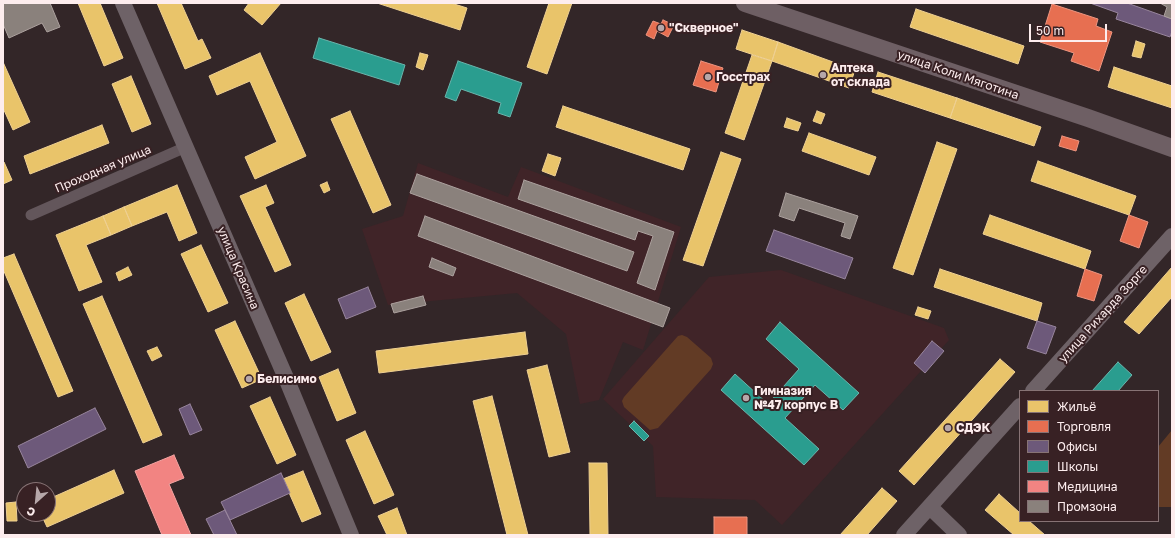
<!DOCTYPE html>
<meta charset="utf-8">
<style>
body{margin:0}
#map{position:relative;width:1175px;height:538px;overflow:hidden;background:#332628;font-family:"Golos Text",sans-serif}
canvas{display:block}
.frame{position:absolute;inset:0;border:4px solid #fdedee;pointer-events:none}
.legend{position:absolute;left:1019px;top:390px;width:140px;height:132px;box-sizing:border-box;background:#382124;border:1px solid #877375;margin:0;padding:5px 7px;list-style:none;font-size:12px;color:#fdedee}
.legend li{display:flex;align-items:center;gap:8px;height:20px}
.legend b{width:20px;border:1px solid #877375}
.north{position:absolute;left:16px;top:482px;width:40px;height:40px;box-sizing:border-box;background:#382124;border:1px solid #877375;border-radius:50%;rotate:207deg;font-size:11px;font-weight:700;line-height:16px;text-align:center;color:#fdedee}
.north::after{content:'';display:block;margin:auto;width:14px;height:18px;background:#b6a7a9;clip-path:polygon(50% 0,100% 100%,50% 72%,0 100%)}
.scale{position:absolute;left:1029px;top:24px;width:78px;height:18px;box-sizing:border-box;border:2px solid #fdedee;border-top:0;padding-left:5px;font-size:12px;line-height:14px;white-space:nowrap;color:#fdedee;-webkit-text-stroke:3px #382124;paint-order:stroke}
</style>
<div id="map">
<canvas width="1175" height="538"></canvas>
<div class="frame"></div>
<ul class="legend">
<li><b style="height:11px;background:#e9c46a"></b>Жильё</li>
<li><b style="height:11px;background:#e76f51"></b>Торговля</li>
<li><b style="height:11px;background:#6d597a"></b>Офисы</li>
<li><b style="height:11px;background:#2a9d8f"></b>Школы</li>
<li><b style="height:11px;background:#f28482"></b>Медицина</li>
<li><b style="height:11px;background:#8a817c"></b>Промзона</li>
</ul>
<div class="north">С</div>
<div class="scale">50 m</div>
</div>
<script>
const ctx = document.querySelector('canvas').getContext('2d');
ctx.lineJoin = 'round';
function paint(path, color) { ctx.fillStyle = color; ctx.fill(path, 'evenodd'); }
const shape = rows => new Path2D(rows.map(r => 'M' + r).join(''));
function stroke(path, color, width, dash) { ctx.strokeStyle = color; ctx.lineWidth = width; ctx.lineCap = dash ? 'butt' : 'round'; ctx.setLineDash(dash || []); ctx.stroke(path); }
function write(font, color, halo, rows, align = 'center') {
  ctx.font = font + ' "Golos Text",sans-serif'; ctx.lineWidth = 4; ctx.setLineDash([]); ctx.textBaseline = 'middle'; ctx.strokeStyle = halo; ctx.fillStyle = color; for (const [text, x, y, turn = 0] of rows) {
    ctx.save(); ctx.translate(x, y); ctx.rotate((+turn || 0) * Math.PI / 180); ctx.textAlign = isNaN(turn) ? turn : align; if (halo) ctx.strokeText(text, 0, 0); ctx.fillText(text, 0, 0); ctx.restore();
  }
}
paint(shape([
 [418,163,508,197,521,167,681,227,643,350,623,342,599,400,580,404,566,334,517,293,388,305,362,229,403,216],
 [781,270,944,328,949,340,782,525,755,500,656,497,653,446,603,399,709,277]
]), '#402428');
paint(shape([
 [682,335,687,337,711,358,713,364,711,369,658,428,650,430,624,407,622,401,624,397,678,336],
 [1172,430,1172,507,1158,507,1158,447]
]), '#623b25');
const homes = shape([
 [78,3,100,3,123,58,104,66,78,3],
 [157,3,181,3,198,41,202,39,211,58,185,69,157,3],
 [249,3,281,3,262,25,244,10,249,3],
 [377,3,451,3,467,8,460,30,377,3],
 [549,3,572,3,547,74,527,67,549,3],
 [916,9,1024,46,1018,64,910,27,916,9],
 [742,30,778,42,772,61,736,49,742,30],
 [1136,41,1145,44,1141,58,1132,56,1136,41],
 [778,42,855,70,849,88,772,61,778,42],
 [260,53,306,156,255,179,245,157,277,142,250,81,217,95,209,76,260,53],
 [420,53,428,55,423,70,416,67,420,53],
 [752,55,772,61,744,140,725,133,752,55],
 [3,62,30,122,13,130,3,108,3,62],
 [1114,67,1172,86,1172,108,1108,87,1114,67],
 [878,72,957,98,950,118,872,92,878,72],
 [131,76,151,124,132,132,112,84,131,76],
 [957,98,1041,127,1034,146,950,118,957,98],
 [563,106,690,149,683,170,556,127,563,106],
 [350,111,391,205,373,213,331,119,350,111],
 [817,111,825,114,821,124,813,121,817,111],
 [787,118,801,123,798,131,784,127,787,118],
 [102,125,109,143,30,174,24,156,102,125],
 [809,133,876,157,869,175,802,151,809,133],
 [937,142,957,149,913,275,893,268,937,142],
 [721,152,741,159,703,266,683,260,721,152],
 [548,154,561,158,555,176,542,171,548,154],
 [1038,161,1136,196,1129,215,1031,181,1038,161],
 [3,162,4,162,12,180,3,184,3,162],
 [327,182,330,190,324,193,320,185,327,182],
 [177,185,197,233,179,241,167,212,132,226,124,207,177,185],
 [266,185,274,203,265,207,291,265,275,272,240,196,266,185],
 [124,207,132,226,111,235,103,216,124,207],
 [990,215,1091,251,1085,269,983,234,990,215],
 [103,216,111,235,86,245,102,282,79,291,56,235,103,216],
 [201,245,228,303,208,312,181,254,201,245],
 [14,254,73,391,58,397,3,269,3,258,14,254],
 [128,267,132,275,119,281,116,273,128,267],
 [1172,267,1172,297,1139,334,1124,322,1172,267],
 [940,269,1042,303,1037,321,934,287,940,269],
 [304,294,331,352,311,361,285,303,304,294],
 [102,296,162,435,143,443,83,304,102,296],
 [918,307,931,311,928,319,915,315,918,307],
 [235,321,262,379,242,388,215,330,235,321],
 [525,332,528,354,379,373,376,351,525,332],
 [157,347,162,356,152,361,147,351,157,347],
 [1000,359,1015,372,914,485,899,471,1000,359],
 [547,365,570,452,549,457,527,370,547,365],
 [338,369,356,413,337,421,319,377,338,369],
 [492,396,528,535,507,535,473,401,492,396],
 [270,397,296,455,277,464,250,406,270,397],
 [365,431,394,495,374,504,346,440,365,431],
 [589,463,607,463,608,535,590,535,589,463],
 [114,470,124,493,47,527,41,514,48,514,48,491,51,498,114,470],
 [303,471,321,514,302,522,283,479,303,471],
 [882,488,897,501,867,535,840,535,882,488],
 [999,494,1020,513,1020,521,1029,521,1045,535,1014,535,985,510,999,494],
 [16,502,17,521,7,521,6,503,16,502],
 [397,508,407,535,387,535,378,516,397,508]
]);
paint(homes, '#e9c46a');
stroke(homes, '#efd092', 1);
const shops = shape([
 [1052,4,1098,19,1096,26,1112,32,1099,71,1071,61,1074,53,1040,42,1052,4],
 [663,20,674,25,668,37,657,31,654,39,646,35,653,21,661,24,663,20],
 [701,61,723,68,716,92,693,85,701,61],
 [1062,136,1079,141,1076,151,1059,146,1062,136],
 [1129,215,1148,222,1139,248,1120,241,1129,215],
 [1085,269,1102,275,1094,301,1077,296,1085,269],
 [714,517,747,517,747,535,714,535,714,517]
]);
paint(shops, '#e76f51');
stroke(shops, '#ee9580', 1);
const offices = shape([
 [1090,3,1127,3,1172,19,1172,31,1170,37,1116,19,1118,13,1090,3],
 [774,230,853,258,845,279,766,251,774,230],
 [368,287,376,307,346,319,338,299,368,287],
 [1037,321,1056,327,1046,354,1027,348,1037,321],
 [932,341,944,351,925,373,914,363,932,341],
 [190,404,202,430,190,435,179,409,190,404],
 [95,408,106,429,28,468,18,446,95,408],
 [281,473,290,493,230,520,221,502,281,473],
 [225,510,237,535,214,535,206,519,225,510]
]);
paint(offices, '#6d597a');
stroke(offices, '#98859d', 1);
const schools = shape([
 [319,38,405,65,399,85,313,58,319,38],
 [458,61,522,83,510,117,498,113,501,103,461,89,456,101,445,97,458,61],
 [780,322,859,393,843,410,815,385,785,418,819,449,804,465,721,390,735,374,768,404,799,369,766,339,780,322],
 [1118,362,1132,375,1118,391,1092,391,1118,362],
 [634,421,649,436,644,441,629,426,634,421]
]);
paint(schools, '#2a9d8f');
stroke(schools, '#69b5ac', 1);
const health = shape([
 [174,455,184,478,169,484,191,535,162,535,135,471,174,455]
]);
paint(health, '#f28482');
stroke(health, '#f5a4a2', 1);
const industry = shape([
 [3,3,50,3,60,27,47,32,42,23,9,38,3,24,3,3],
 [1160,3,1172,3,1172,19,1164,16,1167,7,1160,3],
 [417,174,634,252,627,271,410,193,417,174],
 [524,180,674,232,655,290,637,283,653,236,638,231,635,240,518,199,524,180],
 [786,193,858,216,850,239,841,236,845,223,799,208,794,221,779,216,786,193],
 [425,216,670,308,663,327,418,236,425,216],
 [432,258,456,268,453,276,429,267,432,258],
 [423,296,426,305,394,313,391,304,423,296]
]);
paint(industry, '#8a817c');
stroke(industry, '#aca19e', 1);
stroke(shape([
 [31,215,186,147]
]), '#63565b', 11);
stroke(shape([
 [123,3,286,378,351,535],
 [1033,391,1172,236],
 [930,507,959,535],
 [904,535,1020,406]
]), '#6e6267', 16);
stroke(shape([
 [745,3,1088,118,1172,148]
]), '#6e5f64', 18);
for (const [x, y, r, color] of [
 [661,28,4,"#b6a7a9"],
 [823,75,4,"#b6a7a9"],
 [708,77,4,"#b6a7a9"],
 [249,379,4,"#b6a7a9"],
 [746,398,4,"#b6a7a9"],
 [948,428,4,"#b6a7a9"]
]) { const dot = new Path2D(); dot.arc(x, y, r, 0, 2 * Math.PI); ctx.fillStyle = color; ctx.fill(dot); stroke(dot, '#382124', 1.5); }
write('bold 12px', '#fdedee', '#382124', [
 ["\"Скверное\"",669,28],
 ["Аптека",831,68],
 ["от склада",831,82],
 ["Госстрах",716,77],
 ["Белисимо",257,379],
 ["Гимназия",754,391],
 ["№47 корпус В",754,405],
 ["СДЭК",956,428]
], 'left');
write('12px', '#fdedee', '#382124', [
 ["улица Коли Мяготина",958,75,19],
 ["Проходная улица",103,169,-23],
 ["улица Красина",238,268,67],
 ["улица Рихарда Зорге",1103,314,-48]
]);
</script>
